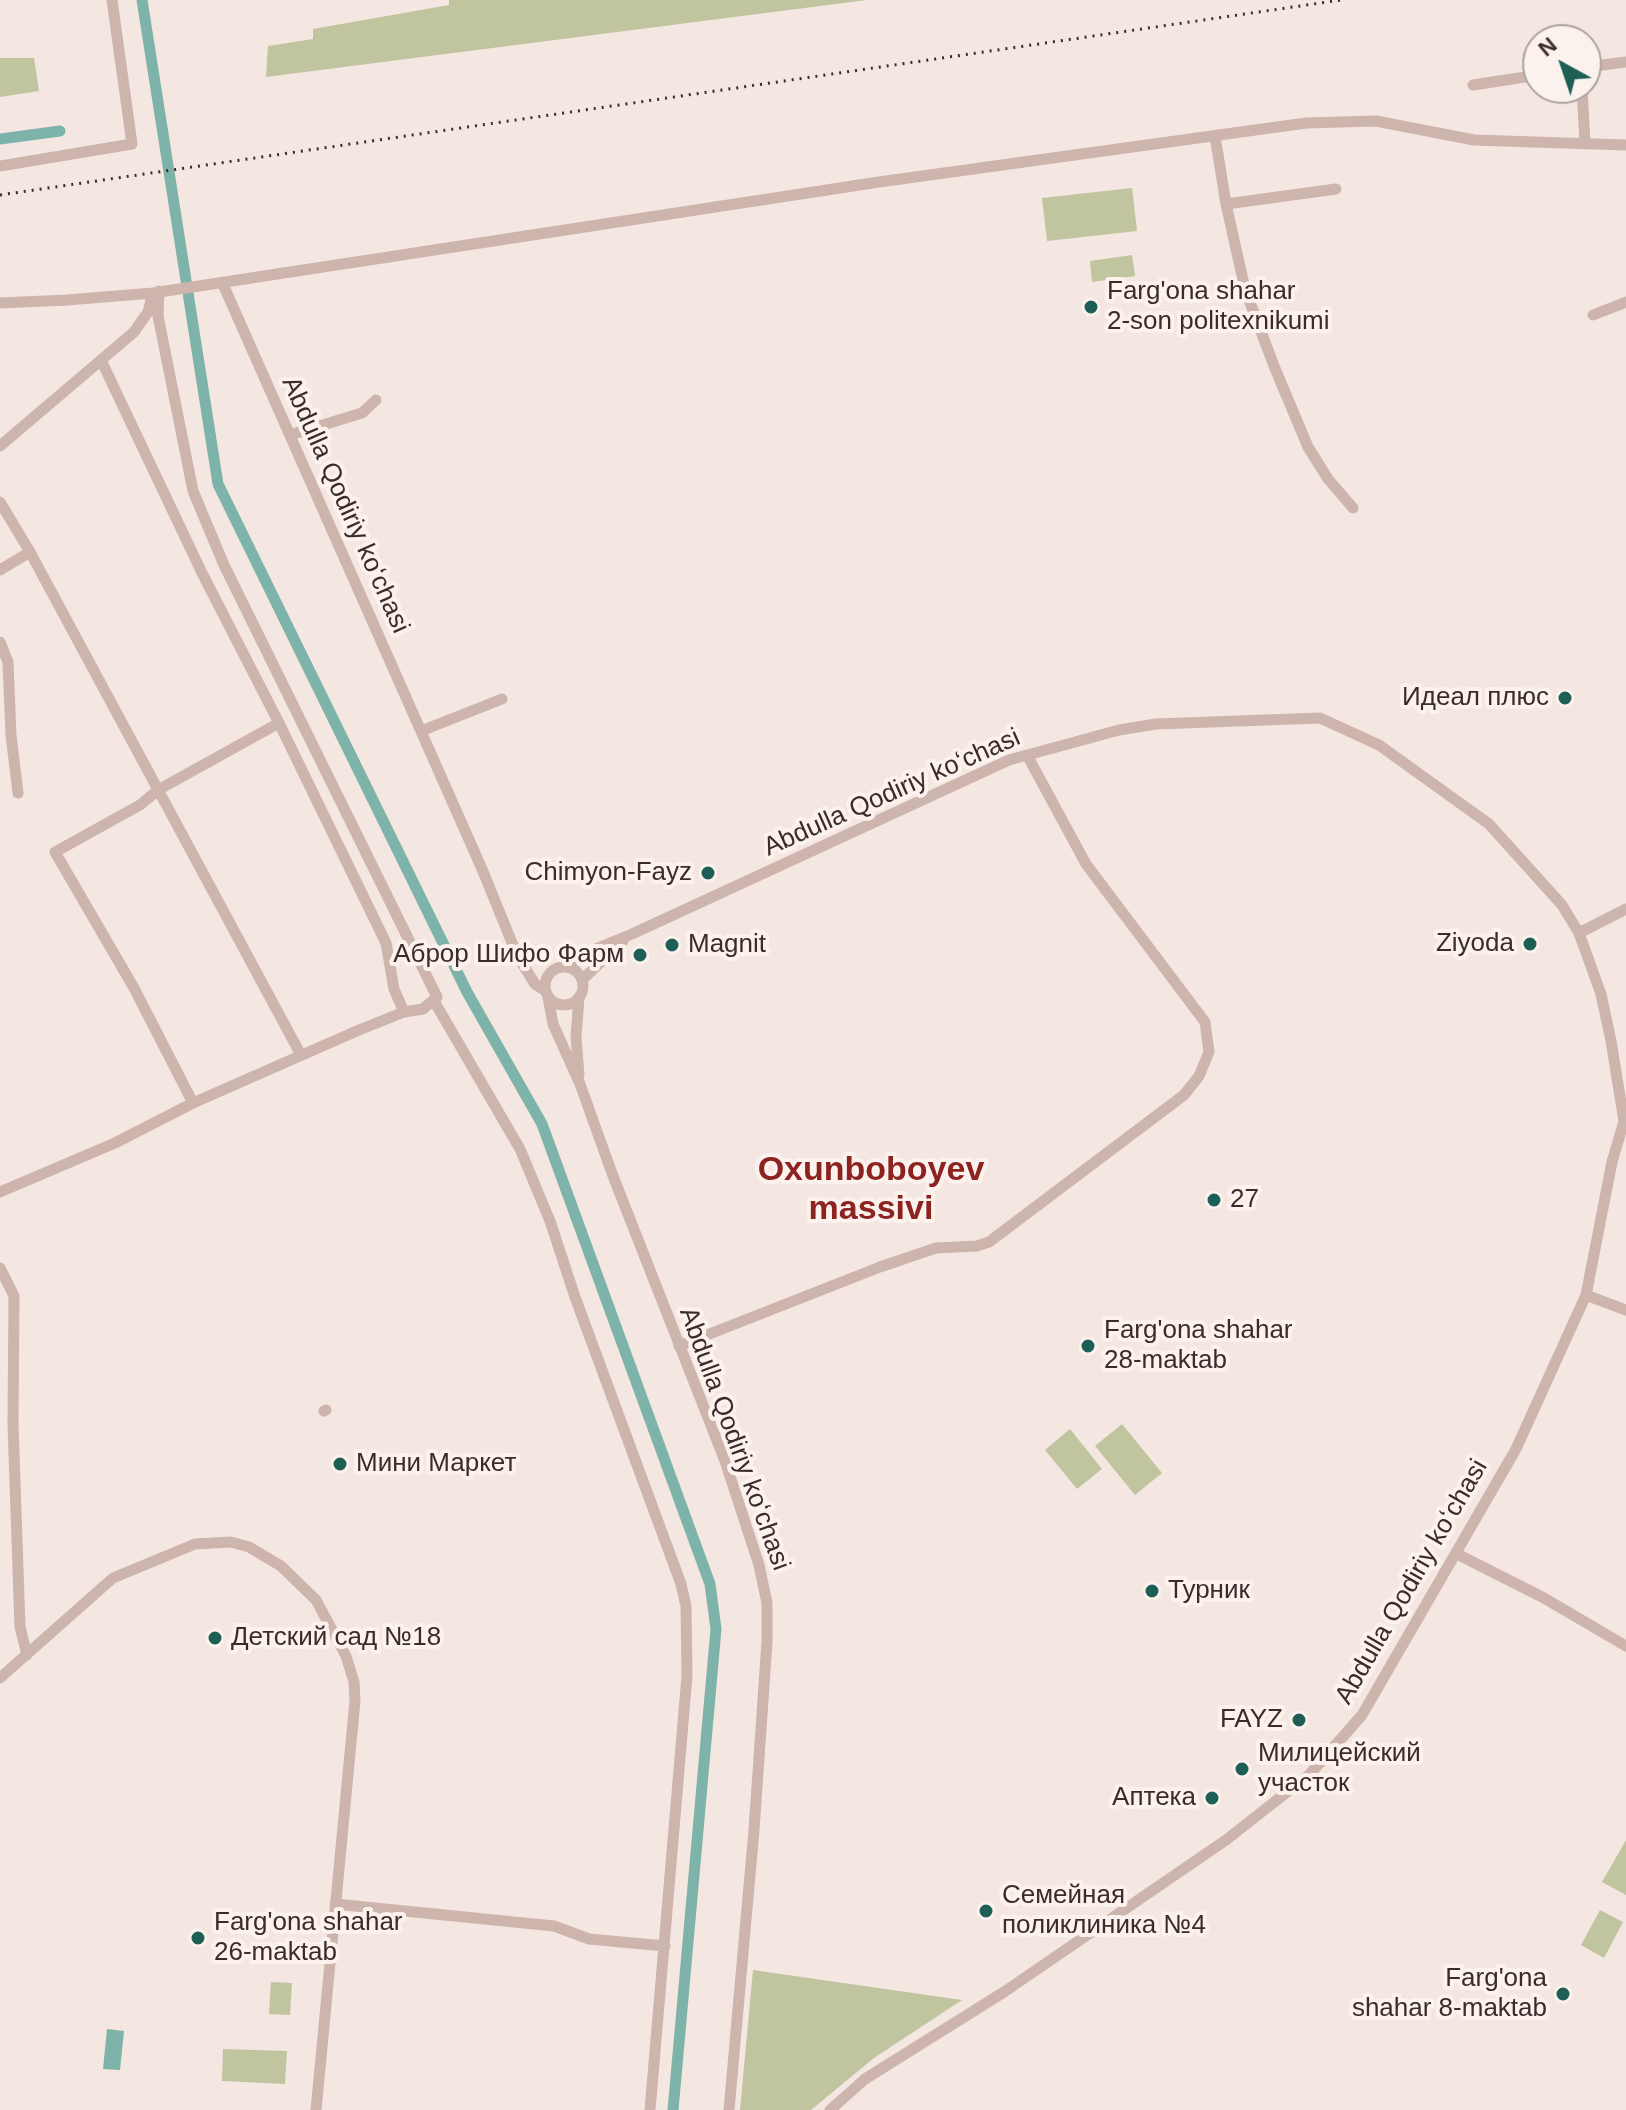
<!DOCTYPE html>
<meta charset="utf-8">
<style>
body{margin:0}
#map{position:relative;width:1626px;height:2110px;overflow:hidden;background:#f4e7e1;font-family:Arial,sans-serif}
canvas{display:block}
.north{position:absolute;left:1522px;top:24px;width:80px;height:80px;box-sizing:border-box;background:#fbf2ee;border:2px solid #aea3a0;border-radius:50%;rotate:320deg;font-size:22px;font-weight:700;line-height:32px;text-align:center;color:#3b2c2b}
.north::after{content:'';display:block;margin:auto;width:28px;height:36px;background:#1e5f55;clip-path:polygon(50% 0,100% 100%,50% 72%,0 100%)}
</style>
<div id="map">
<canvas width="1626" height="2110"></canvas>
<div class="north">N</div>
</div>
<script>
const ctx = document.querySelector('canvas').getContext('2d');
ctx.lineJoin = 'round';
function paint(path, color) { ctx.fillStyle = color; ctx.fill(path, 'evenodd'); }
const shape = rows => new Path2D(rows.map(r => 'M' + r).join(''));
function stroke(path, color, width, dash) { ctx.strokeStyle = color; ctx.lineWidth = width; ctx.lineCap = dash ? 'butt' : 'round'; ctx.setLineDash(dash || []); ctx.stroke(path); }
function write(font, color, halo, rows, align = 'center') {
  ctx.font = font + ' Arial,sans-serif'; ctx.lineWidth = 8; ctx.setLineDash([]); ctx.textBaseline = 'middle'; ctx.strokeStyle = halo; ctx.fillStyle = color; for (const [text, x, y, turn = 0] of rows) {
    ctx.save(); ctx.translate(x, y); ctx.rotate((+turn || 0) * Math.PI / 180); ctx.textAlign = isNaN(turn) ? turn : align; if (halo) ctx.strokeText(text, 0, 0); ctx.fillText(text, 0, 0); ctx.restore();
  }
}
paint(shape([
 [449,0,867,0,266,77,268,46,313,39,313,29,449,5],
 [0,58,34,58,39,91,0,97],
 [1132,188,1137,231,1047,241,1042,198],
 [1132,255,1135,276,1092,282,1090,261],
 [1122,1424,1162,1473,1135,1495,1095,1446],
 [1070,1429,1102,1469,1077,1489,1045,1450],
 [1626,1840,1626,1895,1602,1882],
 [1600,1910,1623,1922,1604,1958,1581,1945],
 [753,1970,962,2000,874,2058,811,2110,740,2110],
 [271,1982,292,1983,290,2015,269,2014],
 [223,2049,287,2051,285,2084,222,2081]
]), '#c0c49f');
paint(shape([
 [107,2029,124,2031,120,2070,103,2069]
]), '#7eb3a9');
stroke(shape([
 [142,0,218,484,467,992,542,1124,710,1584,716,1629,673,2110],
 [0,139,60,131]
]), '#7eb3a9', 11);
stroke(shape([
 [1586,67,1626,62],
 [1473,85,1538,75],
 [1582,88,1585,143],
 [1215,136,1226,204,1245,289,1274,366,1308,447,1328,479,1353,508],
 [0,166,132,144,112,0],
 [1226,204,1336,189],
 [222,282,482,869,517,955,535,984,546,991],
 [159,291,158,316,193,491,224,565,437,997],
 [0,303,67,300,153,293,879,182,1306,123,1376,121,1474,140,1626,145],
 [1593,315,1626,302],
 [101,360,202,573,279,723,386,943,394,989,404,1012],
 [290,435,362,413,376,400],
 [0,446,134,332,148,312,153,293],
 [0,502,30,552,0,570],
 [30,552,301,1055],
 [0,642,8,662,11,735,18,793],
 [421,731,502,699],
 [1579,933,1626,909],
 [563,967,583,954,632,934,1009,760,1119,730,1156,724,1320,718,1379,745,1489,824,1562,905,1579,933,1601,994,1611,1041,1624,1121,1612,1162,1586,1295,1516,1449,1362,1715,1310,1774,1226,1840,1004,1992,865,2079,830,2110],
 '545 986a19 19 0 1 1 38 0a19 19 0 1 1-38 0Z',
 [582,980,623,941],
 [548,997,553,1024,580,1084,613,1176,725,1461,759,1565,767,1603,767,1642,754,1830,729,2110],
 [579,997,576,1037,579,1075],
 [434,1001,520,1149,550,1221,575,1297,681,1584,686,1606,687,1676,650,2110],
 [193,1103,134,988,55,852,140,805,158,790,279,723],
 [0,1192,115,1143,193,1103,359,1030,404,1012,423,1009,437,997],
 [0,1268,14,1296,13,1424,20,1627,27,1655],
 [1586,1295,1626,1310],
 [679,1346,880,1267,936,1248,977,1246,989,1242,1184,1095,1199,1076,1209,1052,1205,1022,1086,864,1027,755],
 [324,1411,326,1410],
 [1457,1554,1544,1598,1626,1646],
 [0,1678,113,1578,195,1544,231,1542,249,1547,281,1566,316,1600,346,1656,354,1682,355,1701,316,2110],
 [335,1904,554,1926,589,1939,665,1946]
]), '#cdb4ac', 11);
stroke(shape([
 [0,195,1341,0]
]), '#3b2c2b', 3, [2, 6]);
for (const [x, y, r, color] of [
 [1091,307,8,"#1e5f55"],
 [1565,698,8,"#1e5f55"],
 [708,873,8,"#1e5f55"],
 [1530,944,8,"#1e5f55"],
 [672,945,8,"#1e5f55"],
 [640,955,8,"#1e5f55"],
 [1214,1200,8,"#1e5f55"],
 [1088,1346,8,"#1e5f55"],
 [340,1464,8,"#1e5f55"],
 [1152,1591,8,"#1e5f55"],
 [215,1638,8,"#1e5f55"],
 [1299,1720,8,"#1e5f55"],
 [1242,1769,8,"#1e5f55"],
 [1212,1798,8,"#1e5f55"],
 [986,1911,8,"#1e5f55"],
 [198,1938,8,"#1e5f55"],
 [1563,1994,8,"#1e5f55"]
]) { const dot = new Path2D(); dot.arc(x, y, r, 0, 2 * Math.PI); ctx.fillStyle = color; ctx.fill(dot); stroke(dot, '#fbf2ee', 3); }
write('26px', '#3b2c2b', '#fbf2ee', [
 ["Farg'ona shahar",1107,292],
 ["2-son politexnikumi",1107,322],
 ["Идеал плюс",1549,698,"right"],
 ["Chimyon-Fayz",692,873,"right"],
 ["Ziyoda",1514,944,"right"],
 ["Magnit",688,945],
 ["Аброр Шифо Фарм",624,955,"right"],
 ["27",1230,1200],
 ["Farg'ona shahar",1104,1331],
 ["28-maktab",1104,1361],
 ["Мини Маркет",356,1464],
 ["Турник",1168,1591],
 ["Детский сад №18",231,1638],
 ["FAYZ",1283,1720,"right"],
 ["Милицейский",1258,1754],
 ["участок",1258,1784],
 ["Аптека",1196,1798,"right"],
 ["Семейная",1002,1896],
 ["поликлиника №4",1002,1926],
 ["Farg'ona shahar",214,1923],
 ["26-maktab",214,1953],
 ["Farg'ona",1547,1979,"right"],
 ["shahar 8-maktab",1547,2009,"right"]
], 'left');
write('26px', '#3b2c2b', '#fbf2ee', [
 ["Abdulla Qodiriy koʻchasi",345,505,66],
 ["Abdulla Qodiriy koʻchasi",892,793,-24],
 ["Abdulla Qodiriy koʻchasi",734,1439,70],
 ["Abdulla Qodiriy koʻchasi",1412,1582,-60]
]);
write('bold 34px', '#8d2321', '#fbf2ee', [
 ["Oxunboboyev",871,1171],
 ["massivi",871,1210]
]);
</script>
